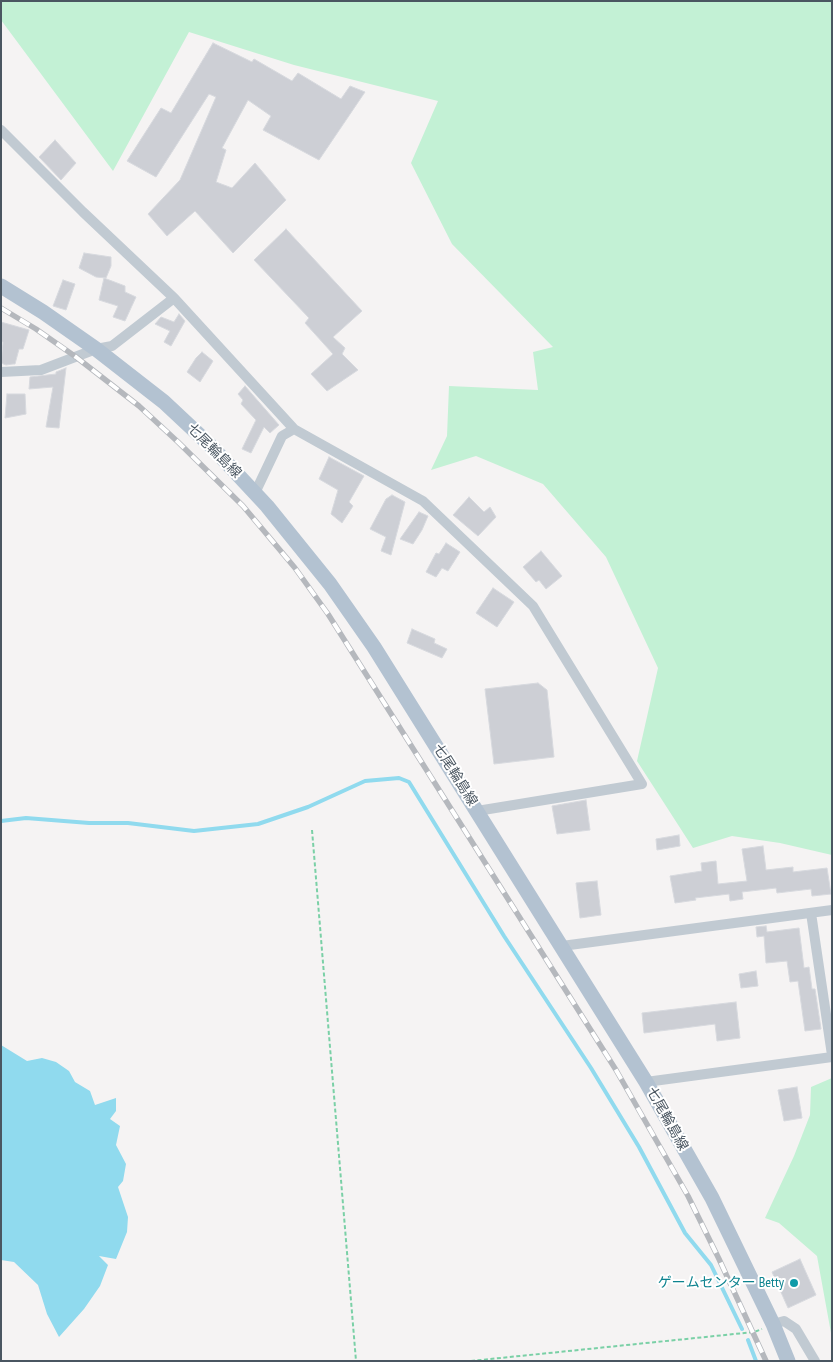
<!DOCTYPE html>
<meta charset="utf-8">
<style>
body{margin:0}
#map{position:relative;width:833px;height:1362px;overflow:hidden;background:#f5f3f3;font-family:"PT Sans Narrow",sans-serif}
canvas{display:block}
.frame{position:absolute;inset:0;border:2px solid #4a5661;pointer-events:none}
</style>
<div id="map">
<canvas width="833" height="1362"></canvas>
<div class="frame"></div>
</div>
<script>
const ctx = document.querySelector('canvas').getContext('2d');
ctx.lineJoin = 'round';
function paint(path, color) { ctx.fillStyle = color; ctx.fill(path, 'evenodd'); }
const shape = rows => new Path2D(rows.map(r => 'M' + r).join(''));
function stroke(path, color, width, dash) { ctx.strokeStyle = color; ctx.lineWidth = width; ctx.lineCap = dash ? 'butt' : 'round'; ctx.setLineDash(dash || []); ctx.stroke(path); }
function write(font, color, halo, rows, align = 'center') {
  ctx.font = font + ' "PT Sans Narrow","Noto Sans JP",sans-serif'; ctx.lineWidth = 4; ctx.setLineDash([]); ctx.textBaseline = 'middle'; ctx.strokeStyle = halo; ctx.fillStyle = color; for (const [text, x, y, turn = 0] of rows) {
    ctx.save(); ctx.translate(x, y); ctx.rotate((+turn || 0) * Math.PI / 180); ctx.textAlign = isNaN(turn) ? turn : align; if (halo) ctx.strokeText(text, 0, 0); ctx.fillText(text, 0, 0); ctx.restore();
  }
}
paint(shape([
 [1,1,832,1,832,855,780,843,732,836,693,848,637,761,658,668,606,557,543,484,476,456,431,470,447,436,449,386,538,390,533,352,553,347,452,244,411,163,438,101,294,65,189,32,113,171,1,20],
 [832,1078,832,1359,831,1333,817,1256,779,1223,765,1218,794,1156,810,1115,811,1087]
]), '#c3f1d5');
paint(shape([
 [1,1045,27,1061,42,1058,56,1062,69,1071,75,1082,90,1091,95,1105,116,1098,116,1111,110,1119,120,1126,116,1145,126,1164,123,1181,118,1187,128,1217,127,1232,116,1259,99,1256,108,1265,100,1286,84,1309,59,1337,47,1314,38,1285,14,1262,1,1260]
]), '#90daee');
stroke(shape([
 [1,821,26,818,89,823,128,823,194,831,258,824,308,807,365,781,399,778,409,782,504,936,591,1068,639,1147,685,1233,711,1265,742,1329],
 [748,1340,756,1361]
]), '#90daee', 4);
const building = shape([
 [213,43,252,62,254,59,292,81,298,73,341,99,350,86,365,92,319,160,263,130,271,116,248,100,222,148,226,150,216,182,232,188,255,163,286,200,233,253,195,211,167,236,148,214,180,180,216,97,209,94,156,177,127,161,161,108,171,113,213,43],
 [55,140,76,163,61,180,39,157,55,140],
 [286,229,362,311,333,337,345,348,342,354,358,370,327,391,311,374,333,354,305,323,309,318,254,260,286,229],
 [84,253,111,257,111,266,106,278,96,277,79,268,84,253],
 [104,278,125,286,125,292,136,297,125,321,113,317,118,306,99,300,104,278],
 [63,280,75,284,66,310,53,306,63,280],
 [179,314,185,321,171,346,164,342,170,331,155,324,161,317,174,322,179,314],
 [1,322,29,330,23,349,19,349,15,364,13,364,6,365,1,363,3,342,1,342,1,322],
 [202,352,213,361,200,382,187,372,196,358,202,352],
 [66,368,59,428,46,427,53,387,29,389,30,377,56,374,56,372,66,368],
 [245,386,279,425,270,433,264,427,251,453,242,449,256,420,241,404,243,400,238,394,245,386],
 [7,394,25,394,26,414,5,418,7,394],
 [329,457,364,476,349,502,353,506,342,523,331,514,338,490,319,479,329,457],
 [392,495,405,502,391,555,381,551,386,537,370,529,386,499,392,495],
 [469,497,484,512,490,507,496,517,478,536,453,515,469,497],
 [419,512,428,516,422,530,413,544,400,539,419,512],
 [446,543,460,552,448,571,442,568,436,577,426,572,436,553,439,554,446,543],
 [541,551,562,576,546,589,539,580,536,582,523,567,541,551],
 [493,588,514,602,497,627,476,613,493,588],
 [412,629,435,639,434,643,447,649,442,658,407,643,412,629],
 [538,683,547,690,554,757,494,764,485,689,538,683],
 [586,800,590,830,557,834,552,806,586,800],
 [679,835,680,846,657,850,656,839,679,835],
 [763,846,766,870,793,867,793,872,827,868,831,894,812,896,811,889,777,893,776,888,742,892,743,899,730,901,729,894,695,898,696,900,675,903,670,876,702,871,701,863,716,861,718,884,747,881,742,849,763,846],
 [597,881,601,915,580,918,576,883,597,881],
 [766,926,767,932,799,928,804,968,809,967,812,989,815,989,821,1029,805,1031,798,981,790,982,787,961,766,963,764,936,757,937,756,927,766,926],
 [756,971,758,986,741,988,739,974,756,971],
 [736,1002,740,1038,717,1041,715,1024,644,1033,642,1013,736,1002],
 [797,1087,802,1118,784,1121,778,1090,797,1087],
 [800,1259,816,1295,788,1308,772,1272,800,1259]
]);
paint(building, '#cdcfd5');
stroke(building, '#d7d9de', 1);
stroke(shape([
 [312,830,356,1361],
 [471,1361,754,1332,762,1329]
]), '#7ad0a6', 2, [4, 2.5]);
stroke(shape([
 [1,130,83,212,174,298,294,429,423,501,533,606,642,784,477,811],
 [1,372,41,370,96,349,112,346,174,298],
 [255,493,282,436,294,429],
 [811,913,832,1055],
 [562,946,832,910],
 [646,1082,832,1057],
 [773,1324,784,1321,796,1329,815,1361]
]), '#c1cad2', 10);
stroke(shape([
 [1,286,43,312,96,349,164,402,211,446,267,506,330,584,374,647,646,1082,712,1198,773,1324,788,1361]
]), '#b3c2d1', 15);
const rail = shape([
 [1,308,36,329,76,357,139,406,178,442,243,506,295,568,328,614,616,1070,688,1196,719,1259,766,1361]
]);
stroke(rail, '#b5b8bd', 5.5);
stroke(rail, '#fff', 4, [11]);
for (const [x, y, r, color] of [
 [794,1283,5,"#0f9aa8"]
]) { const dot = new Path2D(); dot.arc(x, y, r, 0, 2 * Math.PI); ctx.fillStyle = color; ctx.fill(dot); stroke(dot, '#fff', 2); }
write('14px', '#4a5661', '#fff', [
 ["七尾輪島線",214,451,45],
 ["七尾輪島線",455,775,58],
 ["七尾輪島線",667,1119,61]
]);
write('14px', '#0d838f', '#fff', [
 ["ゲームセンター Betty",784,1283]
], 'right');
</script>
